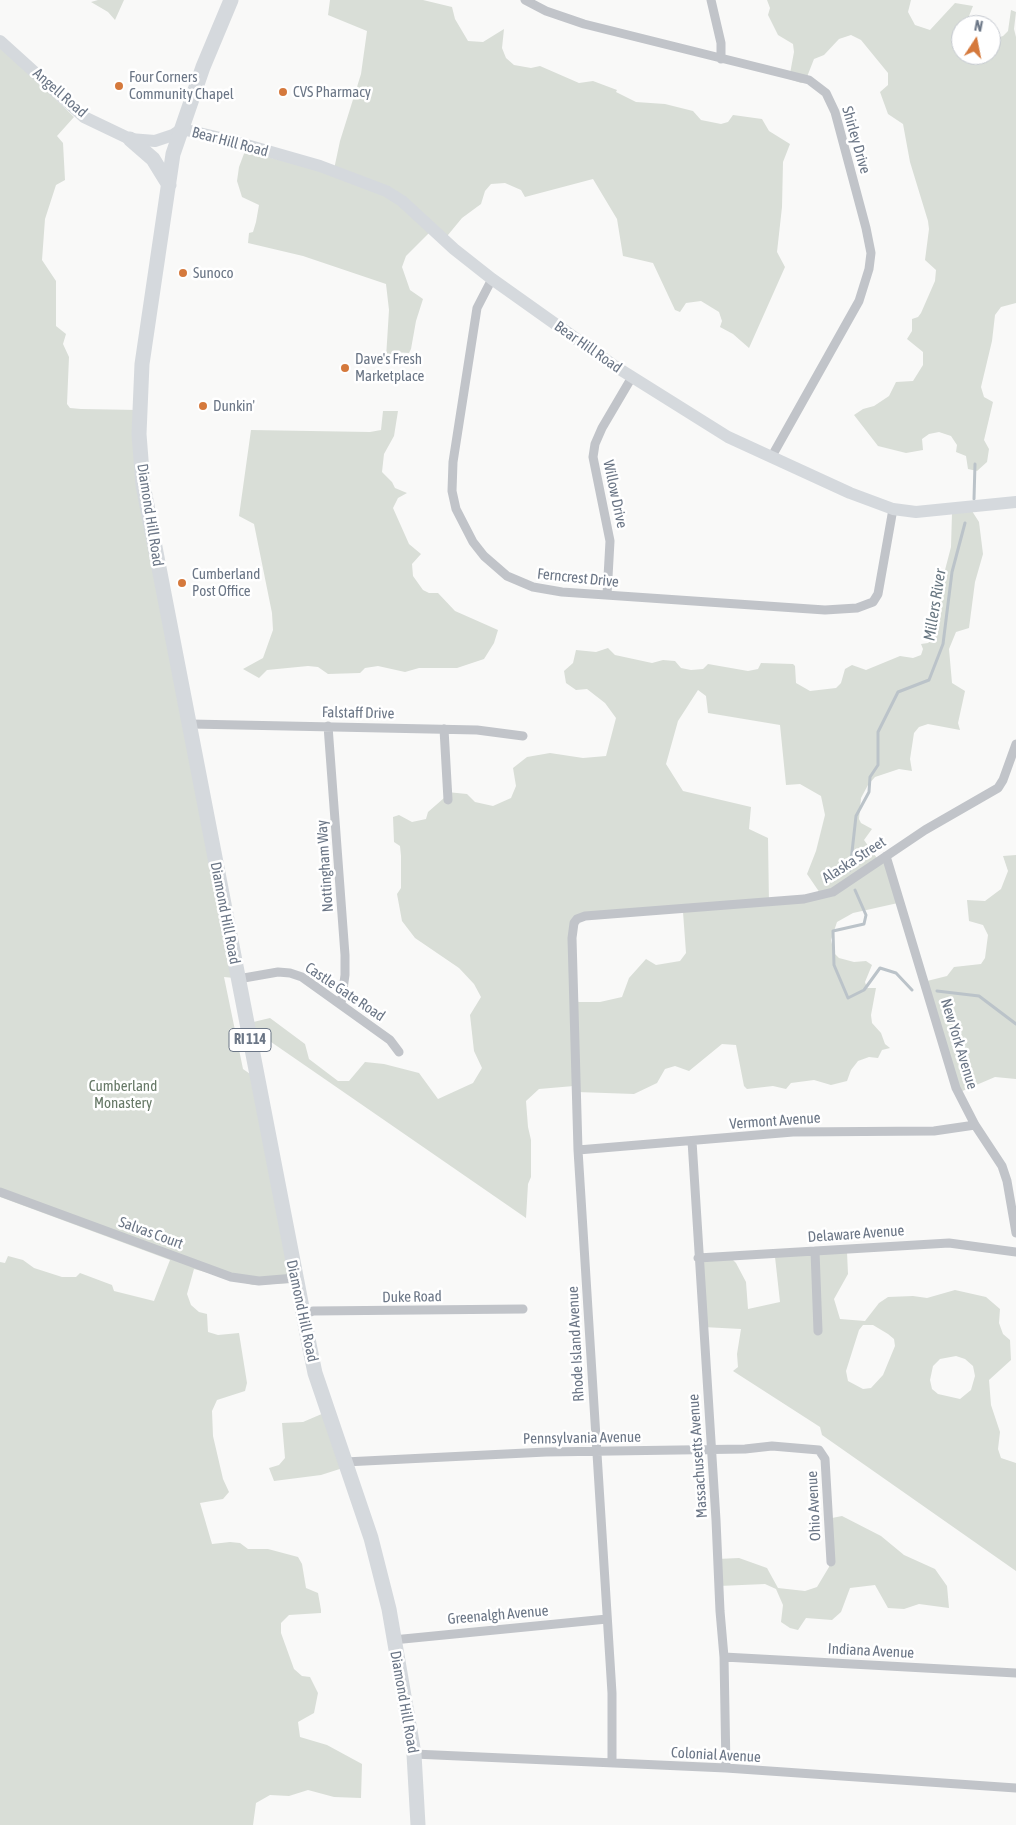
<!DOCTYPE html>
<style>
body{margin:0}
#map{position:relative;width:1016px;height:1825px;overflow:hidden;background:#f9f9f8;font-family:"Asap Condensed",sans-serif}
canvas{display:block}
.north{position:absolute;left:951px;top:15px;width:50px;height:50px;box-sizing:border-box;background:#fff;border:1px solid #c4c8cf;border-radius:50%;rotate:11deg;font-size:14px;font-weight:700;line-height:20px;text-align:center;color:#6b7686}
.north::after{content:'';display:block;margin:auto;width:18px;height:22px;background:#d5793c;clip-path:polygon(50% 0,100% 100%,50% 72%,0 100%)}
</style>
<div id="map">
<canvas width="1016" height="1825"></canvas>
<div class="north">N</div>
</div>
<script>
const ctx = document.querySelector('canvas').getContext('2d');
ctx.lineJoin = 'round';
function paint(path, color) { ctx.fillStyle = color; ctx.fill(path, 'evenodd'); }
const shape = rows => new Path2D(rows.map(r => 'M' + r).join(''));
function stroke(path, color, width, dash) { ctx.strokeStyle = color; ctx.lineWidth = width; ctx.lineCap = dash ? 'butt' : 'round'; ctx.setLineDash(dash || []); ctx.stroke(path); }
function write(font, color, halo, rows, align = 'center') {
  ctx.font = font + ' "Asap Condensed",sans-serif'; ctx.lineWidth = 5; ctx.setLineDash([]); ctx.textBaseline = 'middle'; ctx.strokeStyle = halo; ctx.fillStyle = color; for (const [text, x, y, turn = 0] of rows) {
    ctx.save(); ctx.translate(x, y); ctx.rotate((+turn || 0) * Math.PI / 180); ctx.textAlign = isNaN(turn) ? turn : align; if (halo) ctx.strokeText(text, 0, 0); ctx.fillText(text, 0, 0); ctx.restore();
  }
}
paint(shape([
 [98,0,124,0,115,20,108,12,91,2],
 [330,0,423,0,452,7,455,19,468,41,483,42,504,29,502,48,506,58,514,65,531,68,540,66,579,83,593,81,617,90,616,92,636,102,665,104,693,111,701,120,721,124,728,122,733,115,762,119,769,131,790,144,783,162,782,207,777,252,785,267,749,348,733,334,720,327,722,321,719,312,701,301,686,303,680,312,675,310,653,263,623,256,617,219,593,179,525,197,521,190,505,183,491,184,485,191,481,204,462,218,443,241,430,232,406,256,402,267,410,290,423,299,416,321,411,349,409,353,394,352,386,358,389,310,386,284,303,256,248,243,249,233,253,232,256,222,259,205,242,197,237,181,239,167,245,151,333,174,340,141,361,74,367,31,328,15],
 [767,0,911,0,908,12,915,25,930,30,955,3,973,6,969,16,971,25,961,25,961,55,991,55,991,40,1003,36,1008,31,1011,10,1016,12,1014,29,1016,37,1016,303,1001,307,995,315,992,341,981,387,984,397,993,402,984,440,989,449,987,462,977,471,968,469,966,456,956,452,957,445,951,436,939,432,929,434,922,439,923,450,906,453,878,446,854,415,863,409,874,406,889,396,896,382,913,381,923,365,923,352,907,339,912,331,912,319,918,317,921,313,935,281,936,270,925,260,929,229,928,221,910,162,903,124,888,114,880,92,888,85,888,73,861,40,851,35,839,39,824,55,814,59,805,82,801,83,789,79,794,52,793,44,778,35,768,15,770,8],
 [0,45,74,117,57,136,63,143,65,180,56,185,45,219,42,260,56,281,56,326,66,334,63,344,69,357,67,404,70,408,81,409,139,410,139,466,234,978,224,977,243,1069,253,1076,292,1283,253,1285,194,1269,187,1294,191,1305,199,1312,207,1314,208,1332,218,1335,239,1333,247,1383,245,1391,217,1400,212,1411,213,1436,223,1479,229,1492,223,1499,200,1503,212,1544,230,1542,240,1543,248,1549,268,1549,298,1557,302,1564,306,1588,318,1593,321,1610,321,1613,289,1615,281,1623,281,1633,294,1669,302,1676,310,1677,318,1693,314,1713,298,1722,300,1737,327,1745,362,1764,361,1798,334,1797,308,1790,289,1796,270,1795,256,1803,253,1825,0,1825,0,1262,5,1263,8,1256,23,1260,34,1268,62,1277,76,1277,80,1273,112,1285,114,1291,154,1301,170,1260,0,1197],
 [383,411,398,411,394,436,384,454,382,472,392,482,395,488,407,493,398,498,393,508,409,544,421,554,412,564,413,576,423,590,429,593,438,593,455,611,498,630,494,643,484,659,457,668,419,668,405,672,378,666,365,668,360,673,328,674,318,667,308,666,267,670,259,678,243,669,263,658,273,630,272,613,254,524,239,516,251,430,370,432,381,430],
 [972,511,979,522,983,554,975,582,969,628,956,632,949,649,952,683,965,691,958,723,960,730,928,724,919,727,914,733,910,759,912,771,899,769,875,777,868,785,861,798,859,819,861,823,872,829,864,840,879,861,885,860,898,903,853,913,837,922,831,940,834,953,839,958,854,962,866,961,872,965,865,982,867,988,876,988,871,1015,872,1023,881,1033,885,1044,890,1048,882,1050,878,1058,869,1057,858,1061,851,1070,847,1081,831,1085,814,1080,791,1083,786,1089,773,1086,747,1089,744,1086,736,1045,722,1044,689,1071,675,1066,665,1069,657,1083,634,1094,577,1092,574,1086,539,1089,526,1101,528,1127,531,1140,531,1177,528,1184,526,1218,245,1024,270,1018,305,1044,309,1059,338,1081,349,1081,365,1062,384,1064,419,1073,438,1099,473,1083,482,1068,474,1051,470,1015,481,997,474,984,459,968,415,938,402,921,397,894,401,888,401,856,400,846,394,842,393,817,399,815,412,822,426,819,428,812,444,798,447,792,467,794,475,802,493,806,511,798,516,786,513,768,527,757,550,753,583,758,606,756,616,718,605,703,587,689,576,690,566,683,564,671,573,663,576,650,596,652,608,648,615,655,652,663,663,660,675,661,681,668,691,670,703,669,708,664,748,671,758,669,761,663,793,664,795,666,796,683,810,691,836,688,841,683,845,669,852,665,866,670,900,656,913,658,921,655,923,649,921,644,928,643,933,638,946,576,945,570,951,547,952,513],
 [698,690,706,696,708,713,780,725,786,785,800,784,821,796,825,815,816,851,807,874,822,896,769,904,768,838,749,829,751,807,683,791,666,764,678,721],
 [683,912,686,953,680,961,656,965,646,959,629,978,622,997,600,1002,579,1002,573,1000,576,921,589,918],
 [1016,855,1016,1079,995,1077,960,1092,923,982,947,976,954,967,981,964,985,958,988,935,983,925,969,921,967,900,985,901,1001,889,1008,871,1003,856],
 [847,1252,848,1274,834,1299,840,1319,865,1321,879,1303,888,1297,913,1296,927,1298,955,1290,986,1297,1000,1309,999,1323,1003,1334,1010,1340,1011,1360,989,1380,991,1405,1000,1432,998,1449,1001,1458,1016,1463,1016,1571,822,1435,820,1427,733,1371,738,1367,737,1354,741,1329,703,1327,700,1262,732,1259,736,1263,746,1282,748,1309,780,1302,775,1257],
 [863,1325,873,1325,888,1334,894,1339,895,1346,883,1375,871,1388,863,1389,848,1381,846,1371,859,1330],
 [956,1356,965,1359,973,1366,975,1376,971,1390,960,1399,938,1394,932,1389,930,1380,933,1366,940,1359],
 [324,1413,346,1467,321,1475,274,1481,269,1468,279,1465,285,1458,282,1423,303,1422],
 [842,1516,881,1536,904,1555,935,1569,947,1586,949,1608,919,1604,904,1609,888,1608,875,1585,850,1588,841,1612,832,1620,806,1618,798,1630,790,1628,781,1622,783,1605,776,1589,765,1584,719,1586,717,1559,739,1558,767,1568,778,1588,805,1591,817,1587,829,1567,827,1519]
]), '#d9ded7');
stroke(shape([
 [974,499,975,464],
 [850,870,856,816,869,792,870,777,878,765,878,732,898,692,929,680,943,644,952,572,965,523],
 [855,890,866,915,864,924,833,931,834,965,848,998,864,990,880,968,896,973,912,990],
 [937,991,979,996,1016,1024]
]), '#bbc3c9', 3);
stroke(shape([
 [525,0,546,11,584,24,809,80,826,93,835,112,866,228,871,253,869,269,859,301,772,456],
 [711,0,721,43,721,59],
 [492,279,477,308,453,462,452,491,456,509,473,542,484,556,507,576,533,587,562,592,825,610,857,608,873,602,878,594,893,509],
 [607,595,610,541,593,457,595,444,602,428,632,377],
 [191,724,477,730,523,736],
 [328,726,345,955,345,975,341,1004],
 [444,729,448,800],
 [886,856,956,1088,975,1125,1002,1166,1007,1181,1016,1233],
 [238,979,278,972,290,973,302,977,390,1040,399,1052],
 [692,1141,716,1520,720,1611,724,1657,726,1768],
 [578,1150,793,1132,934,1131,975,1125],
 [0,1192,231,1277,259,1281,295,1278],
 [815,1251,818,1331],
 [698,1258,949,1243,1016,1252],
 [303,1315,313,1311,523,1309],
 [345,1462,546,1452,745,1449,772,1446,819,1450,825,1459,831,1562],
 [393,1640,607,1619],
 [724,1657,1016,1673],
 [414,1754,726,1768,1016,1788],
 [612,1763,612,1693,578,1150,572,938,574,923,577,919,585,916,804,899,833,892,925,830,998,788,1003,780,1016,744]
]), '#c1c4c9', 9);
stroke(shape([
 [0,41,84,117,130,139,155,141,173,135,182,129,229,140,320,166,386,191,402,201,454,249,492,279,613,365,728,437,850,493,893,509,916,512,1016,502]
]), '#d5d9dd', 12);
stroke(shape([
 [231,0,203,67,173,154,142,364,139,434,143,485,310,1349,315,1373,371,1538,389,1609,414,1754,418,1825],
 [130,139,153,159,169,185]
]), '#d5d9dd', 15);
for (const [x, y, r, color] of [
 [119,86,5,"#d5793c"],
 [283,92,5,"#d5793c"],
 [183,273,5,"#d5793c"],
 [345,368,5,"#d5793c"],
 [203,406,5,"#d5793c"],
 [182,583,5,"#d5793c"]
]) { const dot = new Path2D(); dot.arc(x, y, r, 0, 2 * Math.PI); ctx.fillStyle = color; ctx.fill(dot); stroke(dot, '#fff', 2); }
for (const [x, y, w] of [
 [250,1040,42]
]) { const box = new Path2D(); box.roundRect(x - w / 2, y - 11.5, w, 23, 4); ctx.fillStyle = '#fff'; ctx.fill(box); stroke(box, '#6b7686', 1); }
write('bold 14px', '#6b7686', null, [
 ["RI 114",250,1040]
]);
write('15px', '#6b7686', '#fff', [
 ["Four Corners",129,77],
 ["Community Chapel",129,94],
 ["CVS Pharmacy",293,92],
 ["Sunoco",193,273],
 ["Dave's Fresh",355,359],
 ["Marketplace",355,376],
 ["Dunkin'",213,406],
 ["Cumberland",192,574],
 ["Post Office",192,591]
], 'left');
write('15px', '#6b7686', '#fff', [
 ["Angell Road",60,93,41],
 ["Shirley Drive",856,140,74],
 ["Bear Hill Road",230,142,15],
 ["Bear Hill Road",588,347,35],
 ["Willow Drive",615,494,78],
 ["Diamond Hill Road",150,515,81],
 ["Ferncrest Drive",578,578,6],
 ["Falstaff Drive",358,713,1],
 ["Alaska Street",854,860,-33],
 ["Nottingham Way",325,866,-94],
 ["Diamond Hill Road",225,913,79],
 ["Castle Gate Road",345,992,34],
 ["New York Avenue",959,1044,73],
 ["Vermont Avenue",775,1121,-4],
 ["Salvas Court",151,1233,20],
 ["Delaware Avenue",856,1234,-4],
 ["Duke Road",412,1297,-1],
 ["Diamond Hill Road",302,1311,78],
 ["Rhode Island Avenue",576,1344,-93],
 ["Pennsylvania Avenue",582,1438,-1],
 ["Massachusetts Avenue",698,1456,-94],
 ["Ohio Avenue",814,1506,-93],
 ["Greenalgh Avenue",498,1615,-5],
 ["Indiana Avenue",871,1651,3],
 ["Diamond Hill Road",404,1702,80],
 ["Colonial Avenue",716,1755,3]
]);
write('15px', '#667866', '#fff', [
 ["Cumberland",123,1086],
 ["Monastery",123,1103]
]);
write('italic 16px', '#677680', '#fff', [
 ["Millers River",935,605,-81]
]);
</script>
